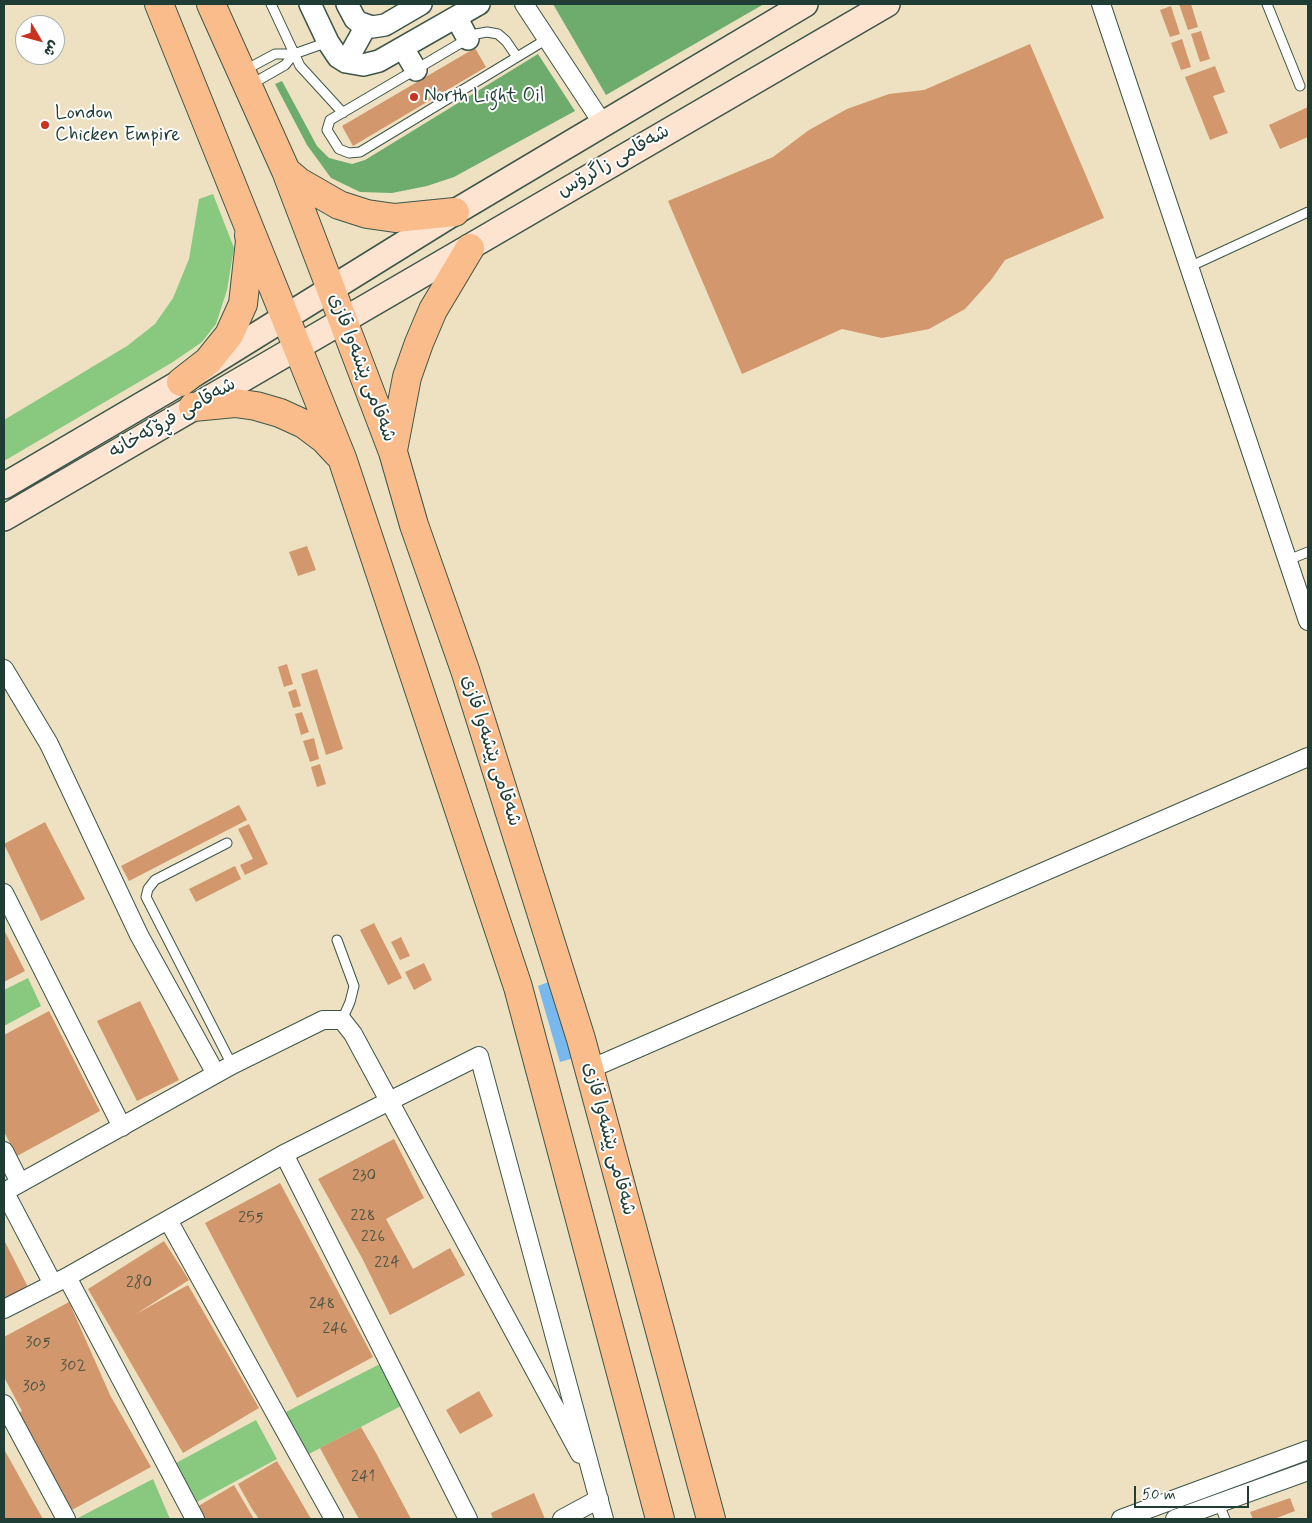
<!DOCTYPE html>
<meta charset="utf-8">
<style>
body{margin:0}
#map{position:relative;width:1312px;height:1523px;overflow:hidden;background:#ede1c1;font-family:Mynerve,"Playpen Sans Arabic",sans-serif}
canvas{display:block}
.frame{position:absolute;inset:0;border:5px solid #1f3d34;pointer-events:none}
.north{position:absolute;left:15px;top:15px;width:50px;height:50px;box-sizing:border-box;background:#fff;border:1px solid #a5b1ae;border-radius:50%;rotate:127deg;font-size:14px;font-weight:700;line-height:20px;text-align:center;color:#1f3d34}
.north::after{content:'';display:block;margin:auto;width:18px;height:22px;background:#c8321e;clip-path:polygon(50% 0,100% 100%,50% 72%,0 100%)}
.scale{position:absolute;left:1134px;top:1486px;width:115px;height:22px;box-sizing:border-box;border:2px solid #1f3d34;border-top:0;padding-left:6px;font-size:15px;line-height:18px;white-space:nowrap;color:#1f3d34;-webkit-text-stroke:4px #fff;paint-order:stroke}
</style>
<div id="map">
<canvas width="1312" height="1523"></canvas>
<div class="frame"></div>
<div class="north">ش</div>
<div class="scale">50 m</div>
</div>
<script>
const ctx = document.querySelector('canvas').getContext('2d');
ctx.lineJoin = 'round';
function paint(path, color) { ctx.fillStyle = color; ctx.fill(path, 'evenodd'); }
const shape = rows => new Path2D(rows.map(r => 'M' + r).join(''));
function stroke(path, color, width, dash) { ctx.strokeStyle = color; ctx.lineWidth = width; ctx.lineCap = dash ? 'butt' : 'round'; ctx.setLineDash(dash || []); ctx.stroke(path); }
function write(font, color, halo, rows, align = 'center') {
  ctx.font = font + ' Mynerve,"Playpen Sans Arabic",sans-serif'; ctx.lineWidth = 4; ctx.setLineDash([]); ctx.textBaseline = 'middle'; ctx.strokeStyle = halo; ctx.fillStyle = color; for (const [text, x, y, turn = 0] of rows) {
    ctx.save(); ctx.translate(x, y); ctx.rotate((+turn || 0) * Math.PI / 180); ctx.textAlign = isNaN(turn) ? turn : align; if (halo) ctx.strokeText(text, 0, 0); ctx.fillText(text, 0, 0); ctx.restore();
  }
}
paint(shape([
 [213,194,234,248,227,290,216,324,202,342,173,362,4,461,4,420,127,346,155,324,173,298,189,259,199,199],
 [28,978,41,1006,4,1026,4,990],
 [380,1364,401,1406,305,1456,284,1413],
 [256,1420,277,1459,197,1502,176,1463],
 [153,1479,170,1519,76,1519]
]), '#88c87f');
paint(shape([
 [553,4,764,4,606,95],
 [538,54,575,111,454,177,427,186,392,193,360,192,331,178,307,145,275,84,282,81,317,146,329,158,352,164,365,160]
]), '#6eac6e');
paint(shape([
 [551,981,574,1058,560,1062,538,986]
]), '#78b8ec');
paint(shape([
 [1179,4,1191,4,1198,27,1188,30],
 [1171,6,1180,34,1170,37,1160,10],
 [1201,31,1210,59,1200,62,1191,34],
 [1182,39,1191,67,1181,70,1171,43],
 [1030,44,1104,218,1005,260,991,280,965,309,929,329,882,338,842,329,742,374,668,201,773,157,809,130,847,109,889,94,924,90],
 [475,48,486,67,353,146,342,126],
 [1215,66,1225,92,1213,96,1228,133,1210,140,1185,77],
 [1308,107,1308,137,1280,149,1269,125],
 [307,546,316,570,298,576,289,552],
 [287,664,293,684,284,687,278,667],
 [317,669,343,749,326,755,301,674],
 [296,689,301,706,293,708,288,692],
 [302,712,309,732,301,735,295,714],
 [314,738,319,759,310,762,303,741],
 [320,764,326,784,317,787,311,767],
 [239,805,247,820,129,881,121,866],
 [45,822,85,899,41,921,4,844],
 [249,824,268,864,245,875,240,865,253,859,238,829],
 [235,866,241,879,196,902,189,889],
 [374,923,402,978,388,985,360,930],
 [4,930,25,971,4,982],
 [401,937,410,956,400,960,391,942],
 [424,963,432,980,414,990,405,972],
 [140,1001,179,1080,137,1101,97,1021],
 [49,1011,100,1111,17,1156,4,1132,4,1035],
 [394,1139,424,1198,386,1219,413,1269,450,1248,465,1275,390,1315,362,1258,318,1179],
 [280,1183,373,1357,297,1398,205,1223],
 [4,1240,28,1287,4,1300],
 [164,1241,189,1280,136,1314,188,1285,259,1408,183,1453,88,1289],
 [69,1302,110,1395,151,1467,70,1511,17,1413,22,1411,4,1377,4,1337],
 [479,1391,493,1416,460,1434,446,1410],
 [361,1427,376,1453,411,1519,359,1519,335,1476,320,1448],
 [4,1449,31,1498,43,1519,4,1519],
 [277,1461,292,1486,311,1519,259,1519,252,1509,238,1484],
 [234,1485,254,1519,201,1519,195,1508],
 [534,1493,545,1519,493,1519,491,1513],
 [1290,1498,1295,1511,1274,1519,1253,1519,1250,1512]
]), '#d2976d');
const service = shape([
 [271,4,300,66,343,113],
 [1267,4,1300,86],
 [517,57,506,41,498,34,487,32,476,34,330,120,327,130,339,149,349,153,360,152,547,39],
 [245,70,275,54,294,54,328,42],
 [250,85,285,65,294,54],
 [1189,267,1308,212],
 [1288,560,1308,552],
 [227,843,155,880,148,889,146,897,232,1065],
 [337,940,354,986,350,1002,342,1020],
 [1219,1504,1225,1519]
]);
const minor = shape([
 [524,4,603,124],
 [1101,4,1308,621],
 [4,669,49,744,139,935,216,1074],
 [4,893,122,1127],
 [590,1069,1308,757],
 [4,1151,20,1183],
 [284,1154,468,1519],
 [4,1191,53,1284],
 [4,1192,232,1065,323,1020,342,1020,353,1034,580,1454],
 [168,1220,334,1519],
 [67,1277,195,1519],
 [4,1309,67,1277,284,1154,479,1056,604,1519],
 [4,1404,66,1519],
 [562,1519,599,1499],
 [1121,1519,1308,1450],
 [1175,1519,1308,1471]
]);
const tertiary = shape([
 [310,4,328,42,338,57,346,62,363,65,379,61,479,4],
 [347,4,355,19,360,23,372,27,385,25,421,4],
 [456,17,468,39],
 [403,48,416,70],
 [346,62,366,26]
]);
const secondary = shape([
 [4,486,181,382,455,212,805,4],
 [4,518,887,4]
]);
const trunk = shape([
 [159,4,342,458,518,987,660,1519],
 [211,4,286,171,393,452,414,525,465,670,581,1039,711,1519],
 [286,171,299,182,339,205,367,214,395,218,455,212],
 [181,382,208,361,229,335,243,304,250,241,249,235],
 [193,407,235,403,256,406,280,413,304,424,324,439,338,454],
 [393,450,407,377,419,343,433,310,470,248]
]);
stroke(service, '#3e5649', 11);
stroke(minor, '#3e5649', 20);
stroke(tertiary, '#3e5649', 24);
stroke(secondary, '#3e5649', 28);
stroke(trunk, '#3e5649', 30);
stroke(service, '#fff', 9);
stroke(minor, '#fff', 18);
stroke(tertiary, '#fff', 21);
stroke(secondary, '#fde4d1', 25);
stroke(trunk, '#fabc8b', 28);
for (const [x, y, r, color] of [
 [414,97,5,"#c8321e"],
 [45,125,5,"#c8321e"]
]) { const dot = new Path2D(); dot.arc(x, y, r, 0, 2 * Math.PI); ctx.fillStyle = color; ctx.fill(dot); stroke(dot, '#fff', 2); }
write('16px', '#4c5442', null, [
 ["230",364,1177],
 ["228",363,1217],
 ["255",251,1219],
 ["226",373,1238],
 ["224",387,1264],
 ["280",139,1284],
 ["248",322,1305],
 ["246",335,1330],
 ["305",38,1344],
 ["302",73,1367],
 ["303",34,1388],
 ["241",363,1478]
]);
write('19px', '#1f3d34', '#fff', [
 ["North Light Oil",424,97],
 ["London",55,114],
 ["Chicken Empire",55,136]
], 'left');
write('19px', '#1f3d34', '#fff', [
 ["شەقامی زاگرۆس",614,162,-30],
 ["شەقامی پێشەوا قازی",361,368,69],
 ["شەقامی فڕۆکەخانە",173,419,-30],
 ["شەقامی پێشەوا قازی",490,751,72],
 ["شەقامی پێشەوا قازی",608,1139,75]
]);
</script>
